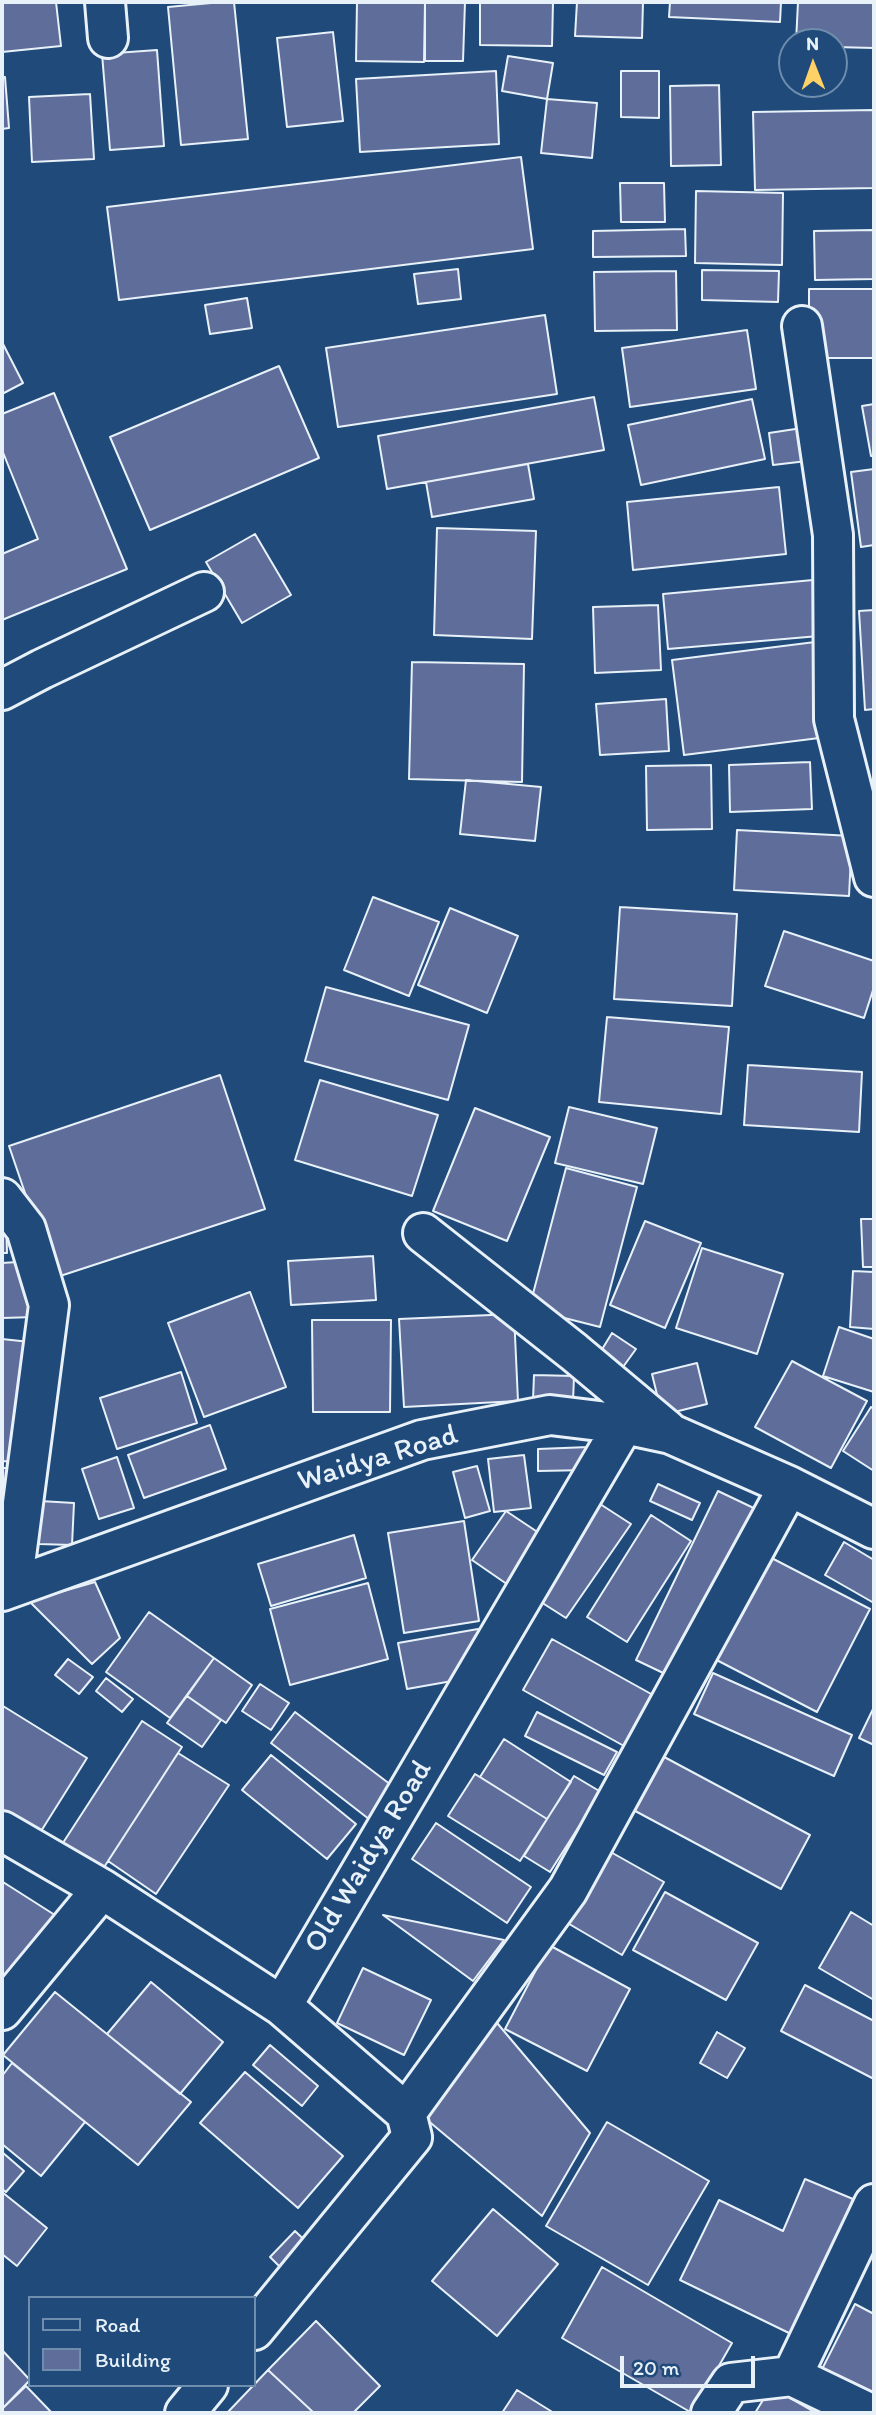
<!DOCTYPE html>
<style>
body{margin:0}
#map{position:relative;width:876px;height:2415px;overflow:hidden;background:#1f4a7a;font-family:Itim,sans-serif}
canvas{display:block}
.frame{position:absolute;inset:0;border:4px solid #e8f1f8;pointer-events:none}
.legend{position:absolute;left:28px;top:2296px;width:228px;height:91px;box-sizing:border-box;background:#1f4a7a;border:2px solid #6f8dac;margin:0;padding:9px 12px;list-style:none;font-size:21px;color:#e8f1f8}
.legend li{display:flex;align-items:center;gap:14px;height:35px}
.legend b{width:35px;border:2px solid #6f8dac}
.north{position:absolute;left:778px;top:28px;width:70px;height:70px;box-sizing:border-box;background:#1f4a7a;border:2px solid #6f8dac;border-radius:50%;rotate:359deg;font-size:19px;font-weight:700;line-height:28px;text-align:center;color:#e8f1f8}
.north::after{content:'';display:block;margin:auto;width:24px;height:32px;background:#ffd166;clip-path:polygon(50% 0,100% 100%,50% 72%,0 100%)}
.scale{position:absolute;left:620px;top:2356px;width:135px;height:32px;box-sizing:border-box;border:4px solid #e8f1f8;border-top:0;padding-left:9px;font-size:21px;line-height:24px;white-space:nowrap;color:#e8f1f8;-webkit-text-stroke:5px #1f4a7a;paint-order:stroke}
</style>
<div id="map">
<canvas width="876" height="2415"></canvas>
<div class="frame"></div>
<ul class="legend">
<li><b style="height:9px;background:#1f4a7a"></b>Road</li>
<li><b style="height:19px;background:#5f6d9b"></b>Building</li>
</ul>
<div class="north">N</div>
<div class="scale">20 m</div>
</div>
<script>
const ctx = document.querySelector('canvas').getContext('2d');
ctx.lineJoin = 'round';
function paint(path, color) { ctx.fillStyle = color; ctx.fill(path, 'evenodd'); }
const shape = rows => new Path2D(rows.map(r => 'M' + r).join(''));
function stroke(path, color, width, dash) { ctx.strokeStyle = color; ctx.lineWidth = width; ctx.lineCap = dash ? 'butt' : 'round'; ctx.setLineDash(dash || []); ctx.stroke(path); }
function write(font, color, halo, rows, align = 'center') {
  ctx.font = font + ' Itim,sans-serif'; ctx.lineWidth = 5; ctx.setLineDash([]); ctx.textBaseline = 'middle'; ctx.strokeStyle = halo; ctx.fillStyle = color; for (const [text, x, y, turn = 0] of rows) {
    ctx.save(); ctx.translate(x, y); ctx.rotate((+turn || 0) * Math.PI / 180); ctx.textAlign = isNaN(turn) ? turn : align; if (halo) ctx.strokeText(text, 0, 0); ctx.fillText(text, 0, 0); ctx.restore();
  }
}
const building = shape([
 [2,2,56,2,61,46,2,52,2,2],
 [222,2,234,2,248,139,181,145,168,7,222,2],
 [357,2,425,2,424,62,356,61,357,2],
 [425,2,465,2,463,61,425,61,425,2],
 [480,2,553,2,552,46,480,45,480,2],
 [577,2,643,2,642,38,575,36,577,2],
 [670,2,781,2,780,22,669,17,670,2],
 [798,2,874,3,874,48,834,47,834,42,796,42,798,2],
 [333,32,343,121,287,127,277,38,333,32],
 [157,50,164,146,110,150,102,54,157,50],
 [508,56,553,63,547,99,502,91,508,56],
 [496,71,499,144,360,152,356,79,496,71],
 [621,71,659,71,659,118,621,117,621,71],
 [2,77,5,77,9,128,2,129,2,77],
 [719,85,721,165,671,166,670,86,719,85],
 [90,94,94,159,32,162,29,97,90,94],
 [547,99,597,103,592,158,541,153,547,99],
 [874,110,874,188,755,190,753,112,874,110],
 [521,157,533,249,119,300,107,207,521,157],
 [620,183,664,183,665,222,621,222,620,183],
 [696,191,783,193,782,265,695,263,696,191],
 [685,229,686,256,593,257,593,231,685,229],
 [874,230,874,279,815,280,814,231,874,230],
 [458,269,461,299,418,304,414,274,458,269],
 [702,270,779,271,778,302,702,300,702,270],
 [676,271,677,330,595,331,594,272,676,271],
 [809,289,874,289,874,358,809,358,809,289],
 [247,298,252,328,210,334,205,305,247,298],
 [545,315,557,394,338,427,326,348,545,315],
 [747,330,756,389,630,407,622,348,747,330],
 [2,342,23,383,2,394,2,342],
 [279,366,319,458,150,530,110,437,279,366],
 [54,393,127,569,2,620,2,554,38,539,2,450,2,414,54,393],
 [594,397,604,450,387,489,378,436,594,397],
 [752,399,765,459,641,485,628,425,752,399],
 [874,404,874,456,871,456,862,406,874,404],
 [802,428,807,461,773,465,769,433,802,428],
 [528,464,534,499,432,517,426,482,528,464],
 [874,469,874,545,861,547,851,472,874,469],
 [779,487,786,554,633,570,627,502,779,487],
 [437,528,536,531,532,639,434,635,437,528],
 [255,534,291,595,242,623,206,562,255,534],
 [813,580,819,636,668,649,663,594,813,580],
 [658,605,661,670,595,673,593,607,658,605],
 [874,610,874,709,865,710,859,611,874,610],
 [823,641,835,736,684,755,672,660,823,641],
 [412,662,524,664,522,782,409,779,412,662],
 [666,699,669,751,600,755,596,704,666,699],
 [810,762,812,809,730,812,729,765,810,762],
 [711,765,712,829,647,830,646,766,711,765],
 [466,780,541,787,535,841,460,834,466,780],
 [737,830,852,836,849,896,734,890,737,830],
 [373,897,439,922,409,996,344,970,373,897],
 [620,907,737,914,732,1006,614,999,620,907],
 [450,908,518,936,487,1013,418,985,450,908],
 [784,931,874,961,874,987,864,1018,765,986,784,931],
 [326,987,469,1025,448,1100,305,1061,326,987],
 [607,1017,729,1027,721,1114,599,1102,607,1017],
 [748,1065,862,1072,859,1132,744,1125,748,1065],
 [220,1075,265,1209,54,1278,9,1146,220,1075],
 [320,1080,438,1115,412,1196,295,1160,320,1080],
 [569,1107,657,1128,643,1184,555,1163,569,1107],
 [475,1108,550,1137,507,1241,433,1211,475,1108],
 [566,1168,637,1187,600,1327,529,1309,566,1168],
 [2,1210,6,1210,7,1253,2,1253,2,1210],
 [861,1219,874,1219,874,1267,863,1267,861,1219],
 [645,1221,701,1243,665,1328,610,1305,645,1221],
 [702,1248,783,1274,757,1354,676,1328,702,1248],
 [373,1256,376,1300,291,1305,288,1261,373,1256],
 [33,1261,35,1317,2,1318,2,1263,33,1261],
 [853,1271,874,1272,874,1329,850,1327,853,1271],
 [250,1292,286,1387,204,1417,168,1323,250,1292],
 [514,1314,518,1401,404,1407,399,1319,514,1314],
 [312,1320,391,1320,390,1412,313,1412,312,1320],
 [839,1327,874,1339,874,1392,823,1376,839,1327],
 [612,1333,636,1349,623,1367,601,1351,612,1333],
 [2,1339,30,1342,15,1462,2,1461,2,1339],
 [792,1361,867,1401,831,1468,755,1427,792,1361],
 [697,1363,707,1404,662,1415,652,1374,697,1363],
 [181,1372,197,1423,117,1449,100,1398,181,1372],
 [534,1375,574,1376,573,1402,533,1400,534,1375],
 [871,1407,874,1409,874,1471,843,1451,871,1407],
 [210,1425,226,1469,144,1498,128,1455,210,1425],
 [589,1447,590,1470,538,1471,538,1449,589,1447],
 [524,1455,531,1508,494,1512,488,1459,524,1455],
 [117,1457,134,1508,99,1519,82,1469,117,1457],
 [477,1466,490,1511,465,1518,453,1472,477,1466],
 [2,1468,9,1468,2,1561,2,1468],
 [658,1484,700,1503,692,1520,650,1501,658,1484],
 [718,1491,762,1512,680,1681,636,1660,718,1491],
 [40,1501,74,1503,72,1545,39,1544,40,1501],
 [597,1502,631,1524,566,1618,533,1597,597,1502],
 [506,1511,548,1539,514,1589,472,1560,506,1511],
 [651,1515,691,1541,627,1642,587,1617,651,1515],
 [464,1521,479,1621,404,1633,388,1533,464,1521],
 [354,1535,366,1578,271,1606,258,1564,354,1535],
 [844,1542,874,1560,874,1603,825,1575,844,1542],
 [760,1552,870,1609,817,1712,705,1654,760,1552],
 [95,1582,120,1638,92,1664,29,1601,95,1582],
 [368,1583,388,1659,290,1685,270,1609,368,1583],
 [149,1612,214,1658,170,1718,106,1672,149,1612],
 [478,1629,486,1675,407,1689,398,1643,478,1629],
 [552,1639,653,1695,624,1746,523,1690,552,1639],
 [214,1658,252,1685,226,1723,187,1696,214,1658],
 [68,1659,93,1677,79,1694,55,1675,68,1659],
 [713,1673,852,1735,834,1776,694,1714,713,1673],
 [106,1678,133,1699,122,1712,96,1691,106,1678],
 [260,1684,289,1703,271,1730,242,1711,260,1684],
 [187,1696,221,1720,202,1747,167,1723,187,1696],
 [3,1706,87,1758,38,1836,2,1813,3,1706],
 [874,1707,874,1745,859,1738,874,1707],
 [295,1712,399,1791,374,1823,271,1743,295,1712],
 [537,1712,617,1752,604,1775,525,1736,537,1712],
 [142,1721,182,1747,99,1875,59,1849,142,1721],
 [504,1739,571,1782,547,1819,480,1777,504,1739],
 [653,1751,810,1835,781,1889,624,1805,653,1751],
 [178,1753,229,1785,156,1894,108,1861,178,1753],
 [271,1755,356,1824,327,1859,242,1790,271,1755],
 [475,1774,547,1819,520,1861,448,1816,475,1774],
 [574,1776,601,1792,550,1872,524,1856,574,1776],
 [436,1823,531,1887,507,1923,412,1859,436,1823],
 [600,1846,664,1882,622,1955,559,1918,600,1846],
 [3,1882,58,1917,15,1984,2,1976,3,1882],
 [665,1892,758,1943,726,2000,633,1950,665,1892],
 [851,1912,874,1926,874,2000,819,1968,851,1912],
 [383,1915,504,1940,473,1981,383,1915],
 [549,1945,630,1989,587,2071,505,2029,549,1945],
 [363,1968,431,2000,404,2055,337,2023,363,1968],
 [151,1982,223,2042,180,2094,107,2034,151,1982],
 [805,1985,874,2021,874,2079,781,2031,805,1985],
 [55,1992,191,2102,138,2165,3,2055,55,1992],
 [492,2017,590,2133,542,2216,420,2114,492,2017],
 [717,2032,745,2048,727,2078,700,2063,717,2032],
 [270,2045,318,2086,302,2106,253,2065,270,2045],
 [12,2063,85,2122,41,2176,2,2144,2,2076,12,2063],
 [245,2072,343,2156,298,2208,200,2123,245,2072],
 [607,2122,709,2181,648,2285,546,2226,607,2122],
 [2,2152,24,2171,6,2192,2,2189,2,2152],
 [805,2179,853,2199,830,2254,791,2334,680,2280,719,2200,783,2231,805,2179],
 [2,2192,47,2228,17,2266,2,2254,2,2192],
 [493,2209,558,2264,497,2336,432,2281,493,2209],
 [295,2231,313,2248,287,2274,270,2257,295,2231],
 [602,2267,732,2343,692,2413,562,2338,602,2267],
 [855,2304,874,2314,874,2410,816,2381,855,2304],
 [316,2321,380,2386,353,2413,314,2413,268,2370,316,2321],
 [2,2350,30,2380,2,2409,2,2350],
 [268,2370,314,2413,227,2413,268,2370],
 [26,2386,52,2413,2,2413,2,2409,26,2386],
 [771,2387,816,2413,755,2413,771,2387],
 [517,2390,554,2413,502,2413,517,2390]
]);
paint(building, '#5f6d9b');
stroke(building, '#e8f1f8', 2);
const minor = shape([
 [105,2,108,38],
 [802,326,833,535,834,719,874,877],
 [2,690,42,669,204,592],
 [2,1198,26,1229,49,1305,12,1587],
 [423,1233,574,1352,667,1430],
 [2,1591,422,1440,550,1415,624,1424,671,1434,789,1486,874,1529],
 [2,1831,102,1889,282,2006,406,2113,412,2137,254,2330],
 [282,2006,624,1424],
 [2,2010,102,1889],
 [406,2113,568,1890,789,1486],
 [792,2376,874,2204],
 [185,2413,208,2385],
 [711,2413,731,2383,792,2376,869,2413]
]);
stroke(minor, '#e8f1f8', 44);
stroke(minor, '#1f4a7a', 38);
write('30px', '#e8f1f8', '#1f4a7a', [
 ["Waidya Road",378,1459,-17],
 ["Old Waidya Road",369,1857,-59]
]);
</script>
